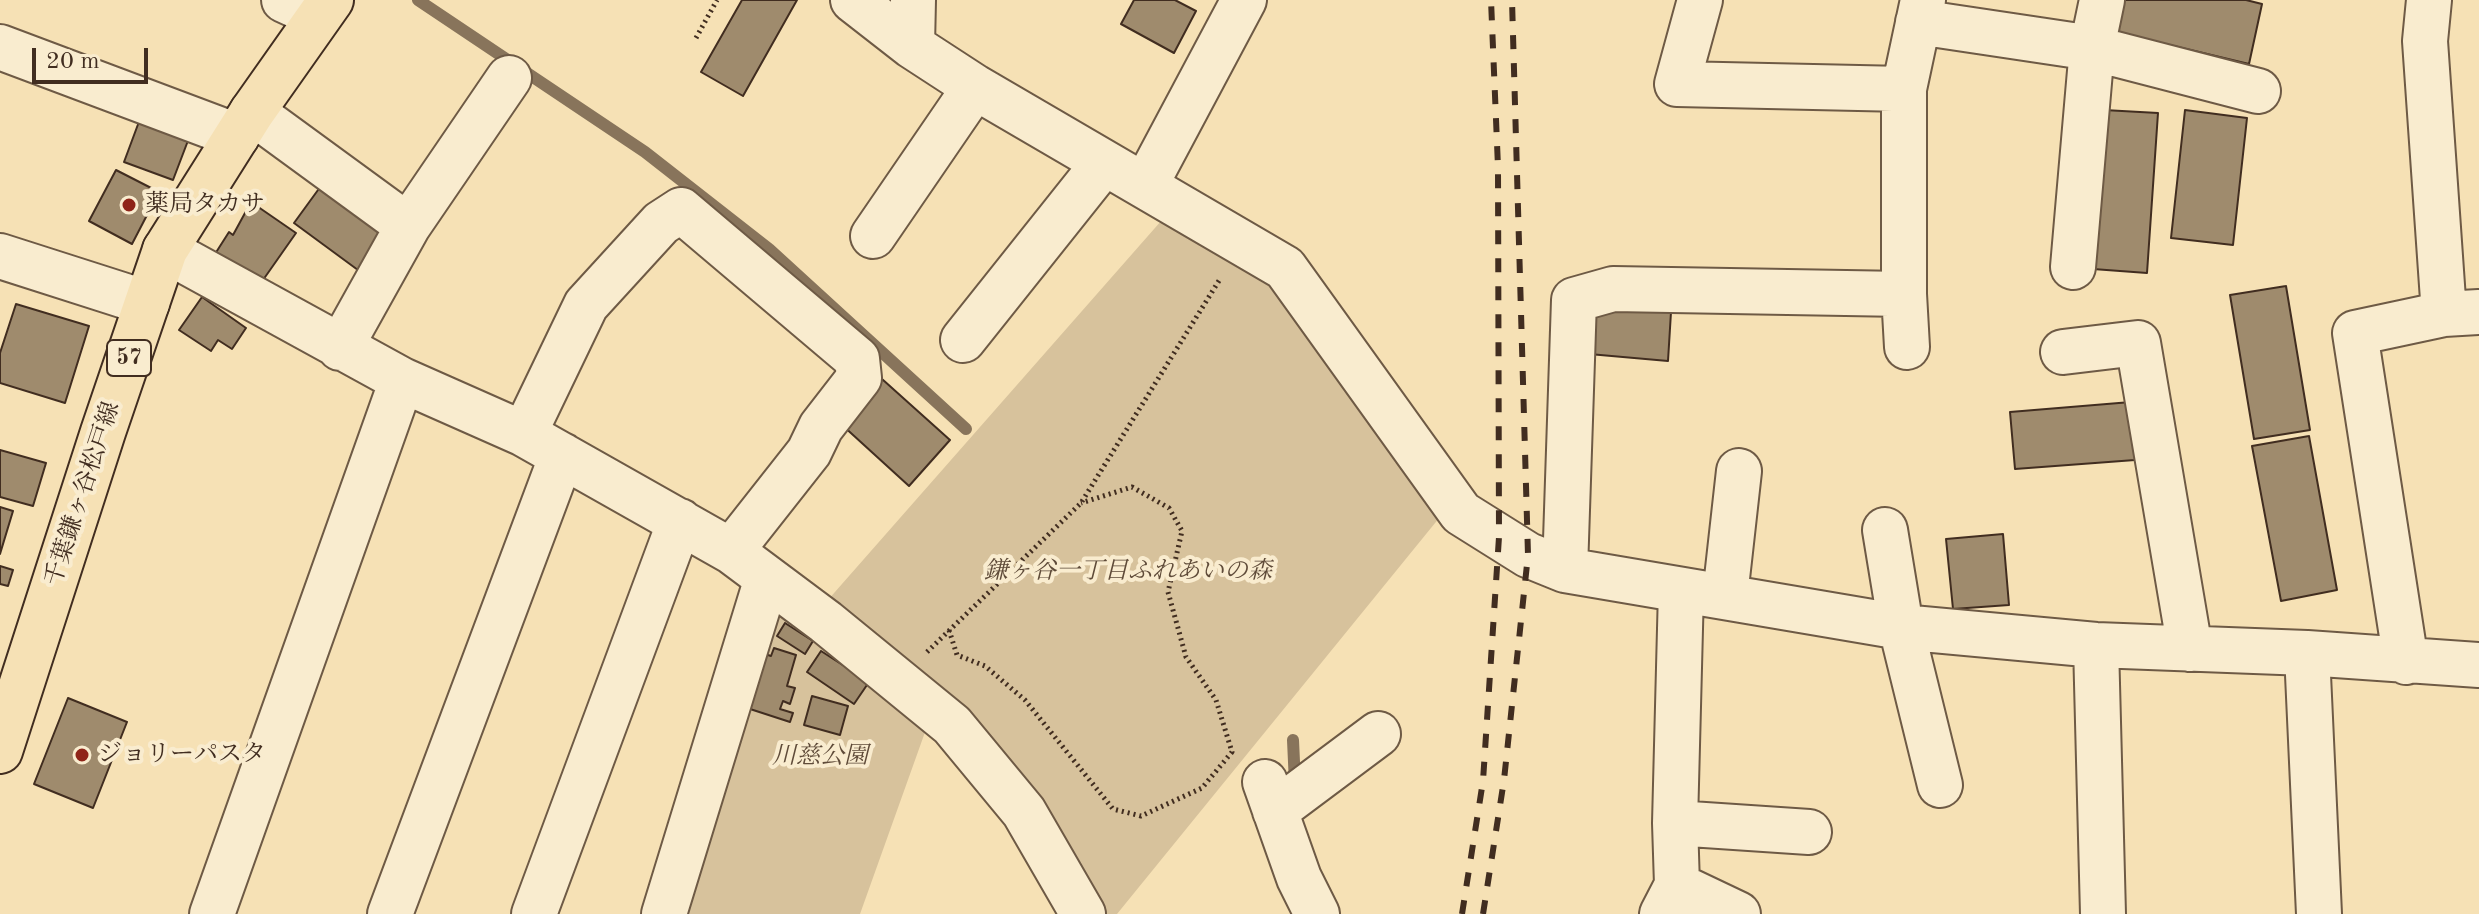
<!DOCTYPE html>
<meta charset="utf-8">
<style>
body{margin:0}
#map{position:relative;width:2479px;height:914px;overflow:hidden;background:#f6e1b5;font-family:"Old Standard TT",serif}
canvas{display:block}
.scale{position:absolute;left:32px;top:48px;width:116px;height:36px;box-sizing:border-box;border:4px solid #412d20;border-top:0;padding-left:10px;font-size:24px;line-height:28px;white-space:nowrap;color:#412d20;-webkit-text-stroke:6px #f9eccf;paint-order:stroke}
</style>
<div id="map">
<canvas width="2479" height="914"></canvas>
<div class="scale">20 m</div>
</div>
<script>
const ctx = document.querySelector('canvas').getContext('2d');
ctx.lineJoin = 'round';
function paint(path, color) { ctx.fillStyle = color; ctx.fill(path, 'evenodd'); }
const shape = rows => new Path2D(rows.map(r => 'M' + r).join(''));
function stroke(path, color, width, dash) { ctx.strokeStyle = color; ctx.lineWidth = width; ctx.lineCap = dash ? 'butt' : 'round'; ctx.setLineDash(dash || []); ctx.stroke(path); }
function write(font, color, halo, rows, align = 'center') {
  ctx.font = font + ' "Old Standard TT","Noto Serif JP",serif'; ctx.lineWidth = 8; ctx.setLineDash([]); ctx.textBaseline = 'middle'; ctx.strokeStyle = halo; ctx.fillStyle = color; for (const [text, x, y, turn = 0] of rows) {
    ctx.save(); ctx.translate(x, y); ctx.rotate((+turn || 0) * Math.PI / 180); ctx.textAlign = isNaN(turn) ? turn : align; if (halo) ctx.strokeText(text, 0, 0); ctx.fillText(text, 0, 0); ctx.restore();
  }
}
paint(shape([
 [1169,212,1273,275,1444,512,1117,914,1095,914,820,609],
 [782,611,929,721,860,914,675,914,768,618]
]), '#d7c29c');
stroke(shape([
 [418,0,645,152,769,249,966,429],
 [1293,740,1295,784]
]), '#88745b', 12);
const building = shape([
 [742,0,797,0,743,96,701,72,742,0],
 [1134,0,1175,0,1196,11,1174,53,1121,24,1134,0],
 [2118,0,2246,0,2262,4,2249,64,2111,31,2118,0],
 [2104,110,2158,113,2147,273,2093,269,2104,110],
 [2185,110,2247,118,2233,245,2171,238,2185,110],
 [140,119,189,138,173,180,124,162,140,119],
 [116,170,159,192,132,244,89,221,116,170],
 [326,179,394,230,362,273,294,223,326,179],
 [251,202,296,233,263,280,215,254,229,232,233,235,251,202],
 [2286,286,2310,430,2254,439,2230,295,2286,286],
 [202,297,246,328,232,349,218,340,211,351,179,330,202,297],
 [16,304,89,326,65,403,0,383,0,353,16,304],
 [1592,305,1671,312,1668,361,1589,354,1592,305],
 [882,379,950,440,909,486,841,424,882,379],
 [2131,402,2135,460,2015,469,2010,412,2131,402],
 [2309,436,2337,590,2281,601,2252,446,2309,436],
 [0,450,46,463,33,506,0,497,0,450],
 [0,507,13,511,0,554,0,507],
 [2003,534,2009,605,1953,609,1946,539,2003,534],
 [0,566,13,570,8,586,0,584,0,566],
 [785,623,813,641,805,654,777,636,785,623],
 [774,648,796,655,787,686,795,688,790,704,783,701,780,709,793,713,790,722,747,708,765,654,771,656,774,648],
 [821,651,869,682,854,704,807,672,821,651],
 [812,696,848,706,840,735,804,725,812,696],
 [68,698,127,722,93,808,34,784,68,698]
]);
paint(building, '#9f8b6d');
stroke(building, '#412d20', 2);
const minor = shape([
 [284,0,319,16],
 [853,0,912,46,975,87,1285,268,1461,513,1528,555,1565,570,1901,627,2096,645,2307,653,2479,665],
 [1700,0,1677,84,1904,89],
 [2429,0,2425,41,2444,314],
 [1918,22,2092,48,2258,91],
 [912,46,913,0],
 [0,47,237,136],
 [252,112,408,226],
 [1145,186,1244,0],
 [873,236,975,87],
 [165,250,402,380,524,434,731,551,826,622,952,725,1024,812,1083,914],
 [0,256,147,303],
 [2073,267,2092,48,2102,0],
 [963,340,1104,163],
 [1907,347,1904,294,1904,89,1923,0],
 [340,348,408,226,509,78],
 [2063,352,2138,343,2190,649],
 [524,434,586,305,661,223,681,210,857,359,859,378,821,427,809,452,731,551],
 [1885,530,1901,627,1940,785],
 [1565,570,1574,300,1613,289,1904,294],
 [1725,596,1739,471],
 [2096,645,2103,914],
 [2307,653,2319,914],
 [2406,662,2355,333,2444,314,2479,312],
 [1265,782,1299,878,1317,914],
 [1275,811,1378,734],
 [1675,823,1809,832],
 [1677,885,1738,914],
 [212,914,402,380],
 [390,914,562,455],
 [534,914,680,521],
 [664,914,767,578],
 [1662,914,1677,885,1675,823,1681,590]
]);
const major = shape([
 [0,751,103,432,165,250,252,112,331,0]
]);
stroke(minor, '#6e5a45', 48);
stroke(major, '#412d20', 48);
stroke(shape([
 [696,38,717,0],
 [949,630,957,655,985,666,1025,700,1113,809,1141,816,1202,788,1232,752,1216,700,1186,657,1168,592,1182,531,1169,508,1132,487,1081,503],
 [927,652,1081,503,1220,279]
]), '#412d20', 5, [2, 4]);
stroke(minor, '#f9eccf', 44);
stroke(major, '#f6e1b5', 44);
stroke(shape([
 [1462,914,1483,781,1499,537,1498,167,1491,0],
 [1483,914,1504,780,1528,555,1512,0]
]), '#412d20', 6, [14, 14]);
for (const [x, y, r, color] of [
 [129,205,8,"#8f2418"],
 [82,755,8,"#8f2418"]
]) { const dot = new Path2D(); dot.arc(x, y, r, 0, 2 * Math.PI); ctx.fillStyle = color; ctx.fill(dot); stroke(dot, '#f9eccf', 3); }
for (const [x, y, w] of [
 [129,358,44]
]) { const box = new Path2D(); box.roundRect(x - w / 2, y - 18, w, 36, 6); ctx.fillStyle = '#f9eccf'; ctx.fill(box); stroke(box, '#412d20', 2); }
write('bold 22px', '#412d20', null, [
 ["57",129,358]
]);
write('24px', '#412d20', '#f9eccf', [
 ["薬局タカサ",145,205],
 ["ジョリーパスタ",98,755]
], 'left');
write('24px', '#412d20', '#f9eccf', [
 ["千葉鎌ヶ谷松戸線",83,494,-72]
]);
write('italic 24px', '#5f4b39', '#f9eccf', [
 ["鎌ヶ谷一丁目ふれあいの森",1128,572],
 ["川慈公園",820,757]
]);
</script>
